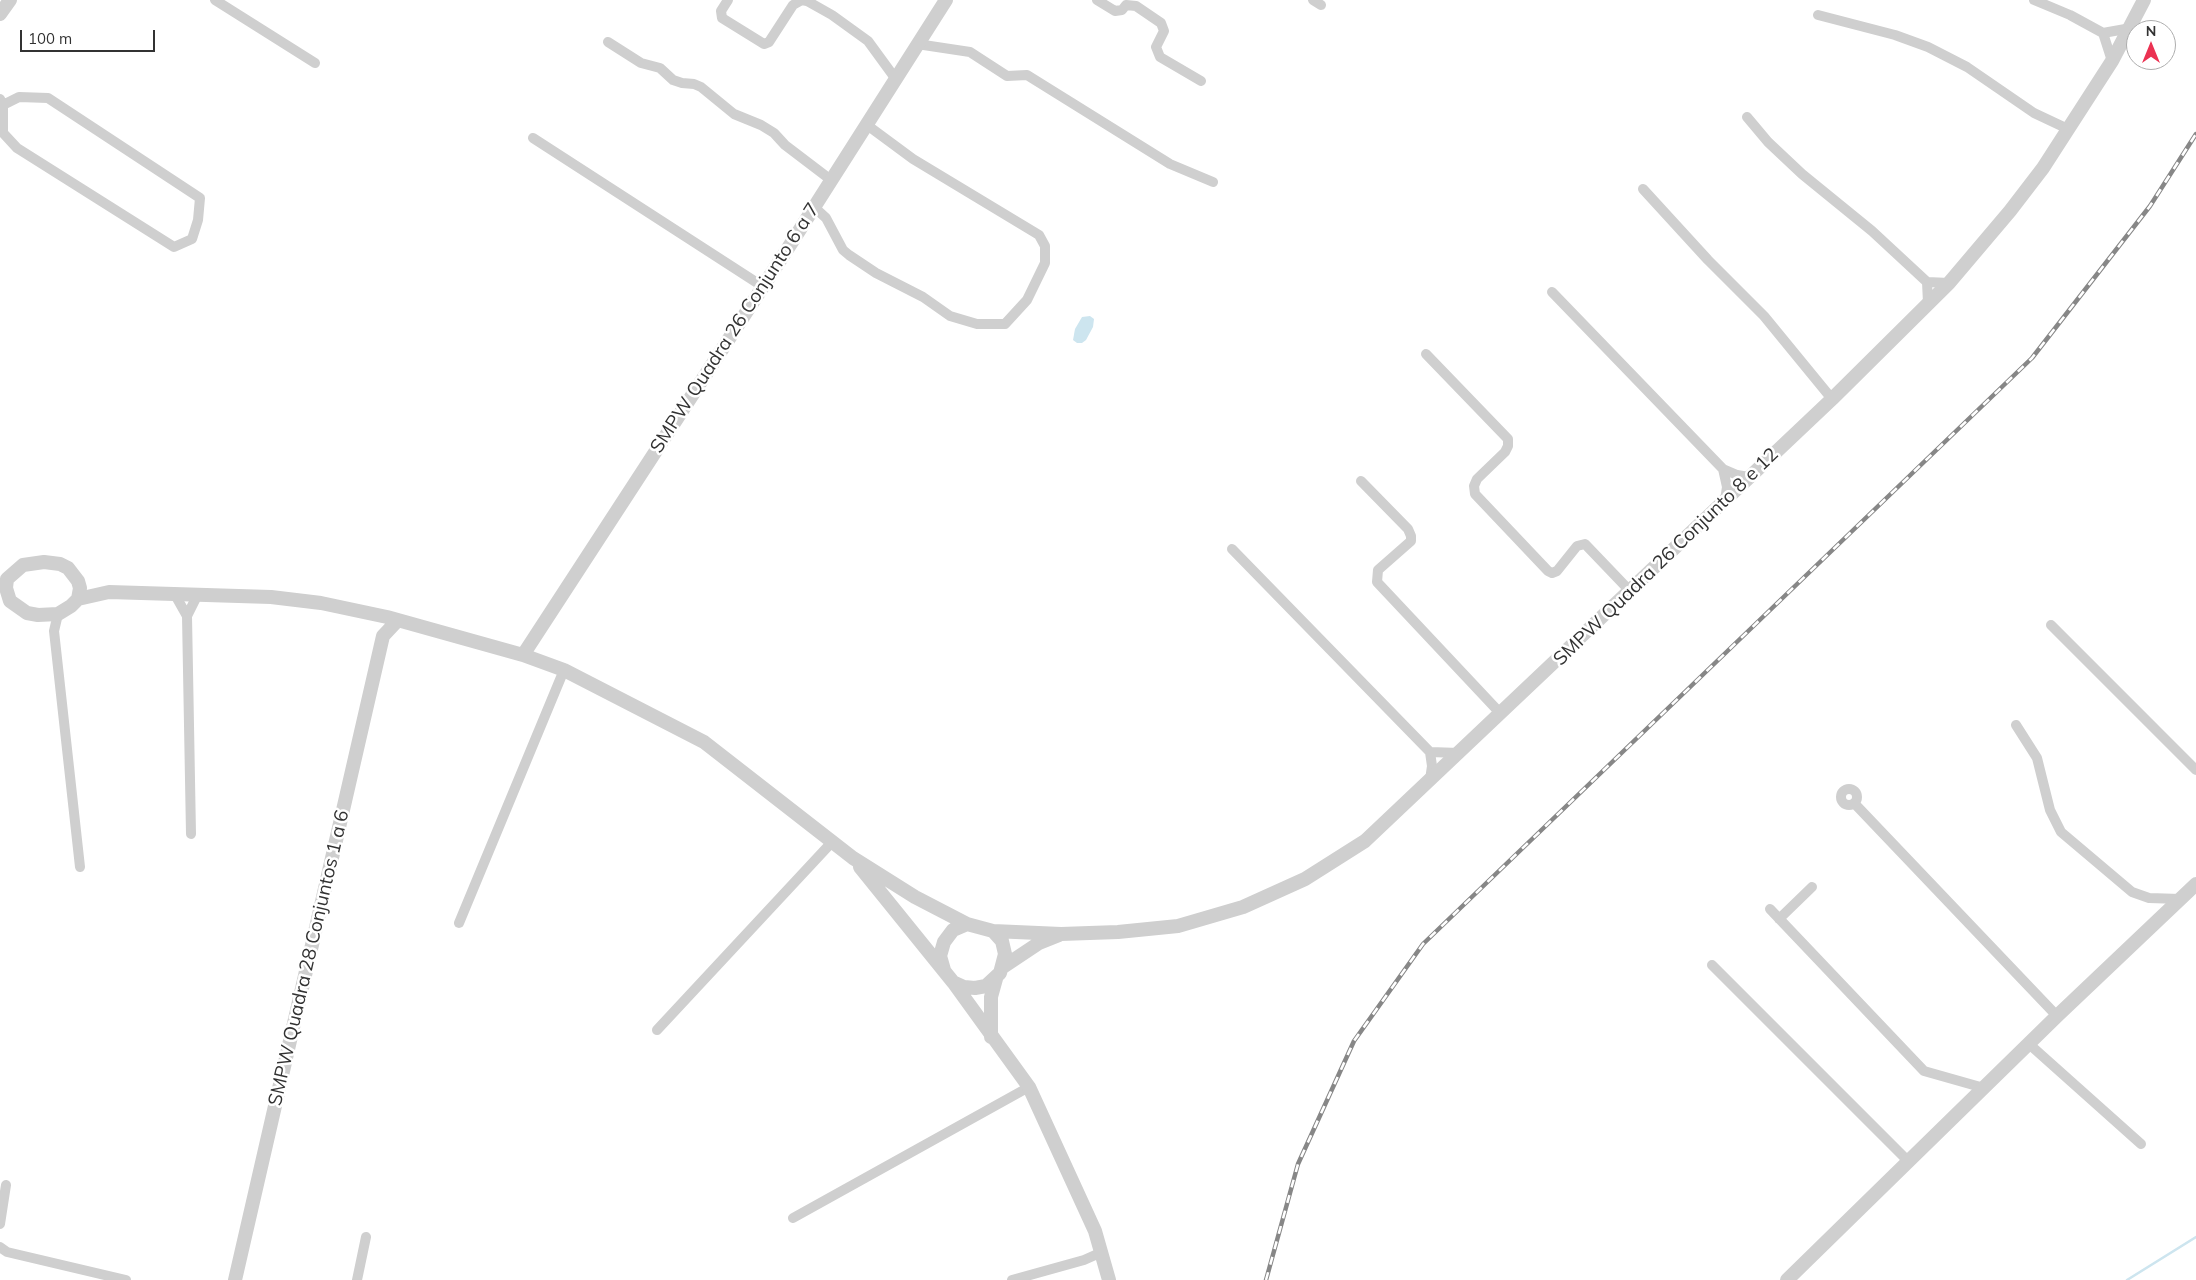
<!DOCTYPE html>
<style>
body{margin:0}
#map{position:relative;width:2196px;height:1280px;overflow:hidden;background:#fff;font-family:Mulish,sans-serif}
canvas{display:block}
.north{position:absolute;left:2126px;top:20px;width:50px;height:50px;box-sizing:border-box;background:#fff;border:1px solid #adadad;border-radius:50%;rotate:0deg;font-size:14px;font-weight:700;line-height:20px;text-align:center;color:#323232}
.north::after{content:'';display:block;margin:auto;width:18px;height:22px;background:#eb3252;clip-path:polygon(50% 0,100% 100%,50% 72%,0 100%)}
.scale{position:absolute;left:20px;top:30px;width:135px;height:22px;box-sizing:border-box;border:2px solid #323232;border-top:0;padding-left:6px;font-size:15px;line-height:18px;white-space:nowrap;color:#323232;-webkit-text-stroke:4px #fff;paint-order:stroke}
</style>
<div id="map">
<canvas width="2196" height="1280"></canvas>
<div class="north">N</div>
<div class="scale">100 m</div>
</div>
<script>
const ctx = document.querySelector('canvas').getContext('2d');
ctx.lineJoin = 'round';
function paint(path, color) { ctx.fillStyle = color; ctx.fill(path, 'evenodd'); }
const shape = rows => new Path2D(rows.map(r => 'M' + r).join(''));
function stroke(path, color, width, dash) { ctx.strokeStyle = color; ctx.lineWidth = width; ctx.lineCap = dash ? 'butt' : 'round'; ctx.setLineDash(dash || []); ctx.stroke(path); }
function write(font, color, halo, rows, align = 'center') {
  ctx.font = font + ' Mulish,sans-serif'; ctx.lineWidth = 5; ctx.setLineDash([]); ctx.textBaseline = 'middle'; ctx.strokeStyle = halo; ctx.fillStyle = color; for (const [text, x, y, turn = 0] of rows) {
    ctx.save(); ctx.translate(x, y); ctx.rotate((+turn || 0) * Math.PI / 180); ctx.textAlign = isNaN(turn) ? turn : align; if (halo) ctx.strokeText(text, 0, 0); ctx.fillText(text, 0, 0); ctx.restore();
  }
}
paint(shape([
 [1090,316,1094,319,1093,327,1086,340,1082,343,1077,343,1073,340,1075,329,1082,317]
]), '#cde5ef');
stroke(shape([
 [2127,1280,2196,1237]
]), '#cde5ef', 2.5);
stroke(shape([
 [215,0,315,63],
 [728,0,721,11,722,18,764,44,769,42,793,5,802,0,807,1,832,15,868,41,895,78],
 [1097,0,1115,11,1122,10,1126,5,1136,6,1161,23,1164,31,1156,47,1160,57,1201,81],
 [1313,0,1321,5],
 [2034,0,2070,15,2103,33,2131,28],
 [1818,15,1895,35,1928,47,1967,67,2034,113,2068,129],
 [2103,33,2112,61],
 [608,42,641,63,660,68,673,80,682,83,694,84,701,87,734,114,761,125,774,133,785,145,831,180],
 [917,44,970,52,1007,76,1027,75,1170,164,1213,182],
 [0,99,3,105,3,133,17,148,174,247,192,239,198,220,200,198,48,98,19,97,3,105,0,105],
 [1747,117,1768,142,1802,174,1872,231,1927,282,1949,283],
 [533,138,762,286],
 [1643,189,1708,260,1764,316,1832,399],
 [814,207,826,218,843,250,849,255,876,273,923,297,950,316,977,324,1005,324,1027,300,1045,263,1045,246,1039,235,913,159,867,125],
 [1927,282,1928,303],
 [1552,292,1723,469,1737,475,1749,477],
 [1426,354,1508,439,1508,446,1505,452,1477,479,1474,486,1475,494,1548,571,1552,573,1557,571,1577,546,1585,544,1630,591],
 [1723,469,1727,487,1725,500],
 [1361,481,1408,529,1411,536,1411,541,1378,570,1377,582,1501,714],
 [1232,549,1430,752,1432,766,1430,780],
 [174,593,187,616],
 [58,614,54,631,80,867],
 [2051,625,2196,770],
 [2016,725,2037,758,2050,810,2061,832,2132,892,2149,898,2180,899],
 [1430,752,1459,753],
 '1841 797a8 8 0 1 1 16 0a8 8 0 1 1-16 0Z',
 [1854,803,2057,1016],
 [191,834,187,616,198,594],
 [1770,909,1924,1071,1984,1088],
 [1779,919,1812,887],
 [459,923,564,670],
 [1712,965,1909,1162],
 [657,1030,833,841],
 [2029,1044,2141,1144],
 [793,1218,1029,1087],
 [0,1224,6,1185],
 [0,1247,7,1252,126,1280],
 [357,1280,366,1237],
 [1012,1280,1084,1260,1102,1252]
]), '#cfcfcf', 10);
stroke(shape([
 [0,14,10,0],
 [78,599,80,588,78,581,68,568,60,564,44,562,23,565,7,579,6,588,10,601,27,613,38,615,58,614,71,606,78,599,109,592,271,597,321,603,387,617,523,655,564,670,704,742,853,858,915,897,967,924,993,931,1061,934,1118,932,1178,926,1243,907,1305,879,1365,841,1832,399,1949,283,2010,211,2043,168,2112,61,2144,0],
 [523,655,792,242,946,0],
 [860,867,953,982,1029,1087,1095,1231,1109,1280],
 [1003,967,1039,943,1059,935],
 [944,970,940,956,944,942,953,930,967,924],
 [953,982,964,987,975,988,986,986,1000,973,1005,954,1002,941,993,931],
 [991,1037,991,997,996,979],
 [235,1280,383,636,398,620],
 [1787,1280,2057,1016,2196,884]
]), '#cfcfcf', 14);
const rail = shape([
 [1266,1280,1298,1164,1354,1041,1423,944,2032,358,2150,206,2196,134]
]);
stroke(rail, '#878787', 4.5);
stroke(rail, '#fff', 2.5, [8]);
write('19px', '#323232', '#fff', [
 ["SMPW Quadra 26 Conjunto 6 a 7",735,328,-57],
 ["SMPW Quadra 26 Conjunto 8 e 12",1666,557,-44],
 ["SMPW Quadra 28 Conjuntos 1 a 6",309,958,-77]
]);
</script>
